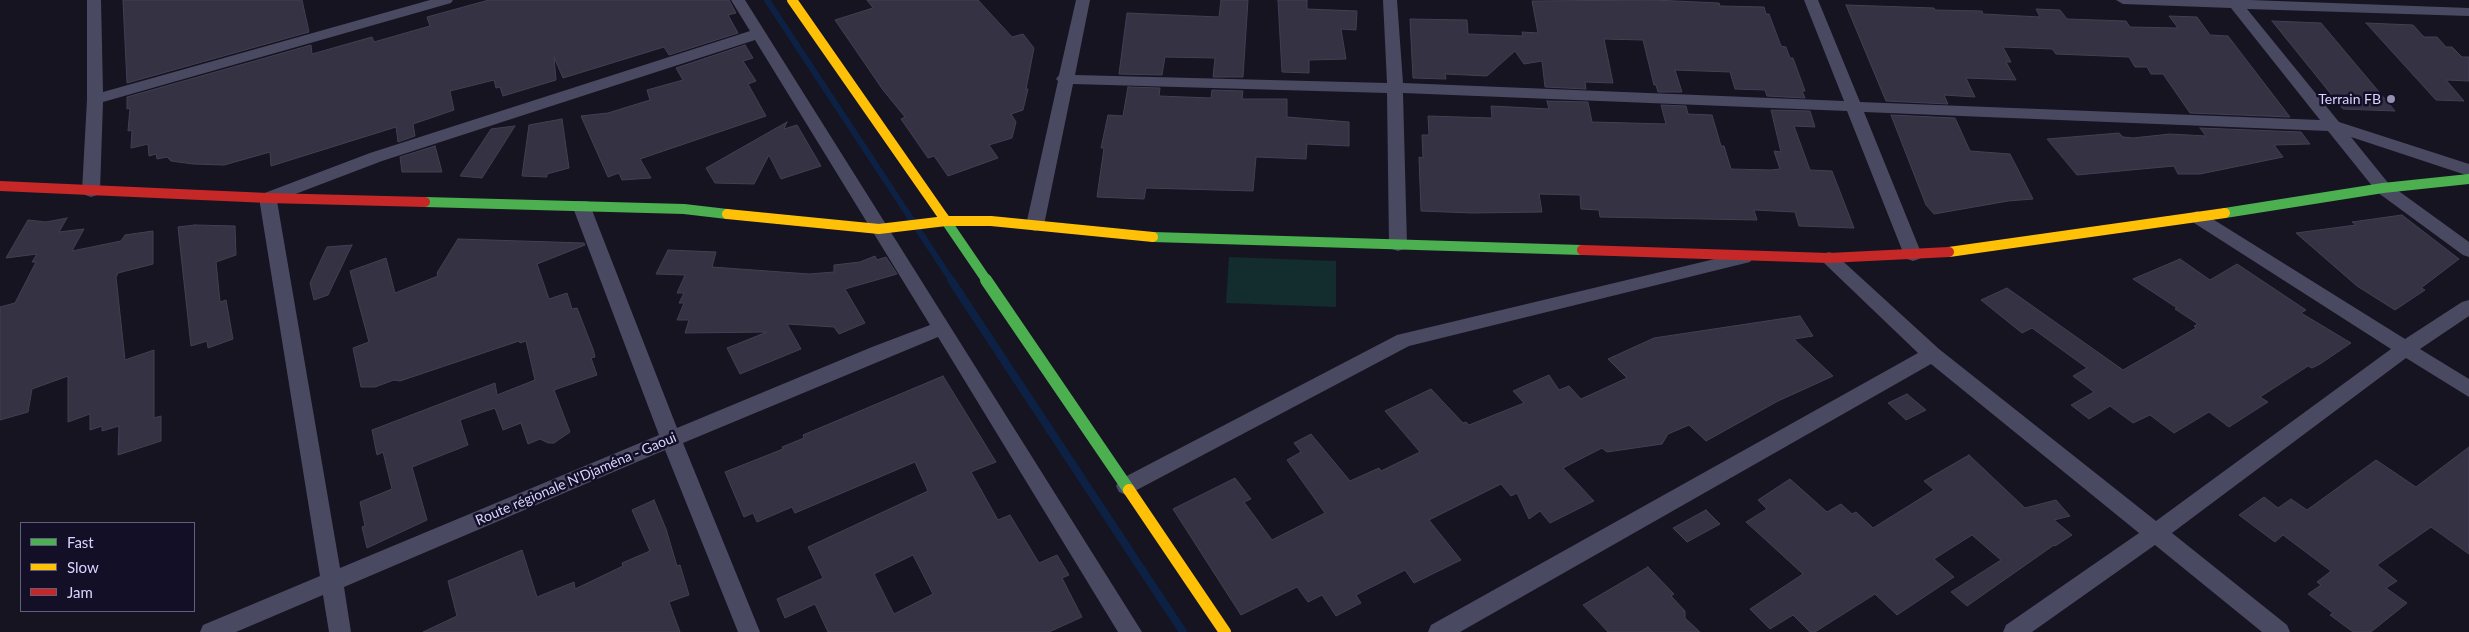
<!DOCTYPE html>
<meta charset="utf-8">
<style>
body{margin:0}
#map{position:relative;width:2469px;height:632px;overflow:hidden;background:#161421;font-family:Lato,sans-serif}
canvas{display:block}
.legend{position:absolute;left:20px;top:522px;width:175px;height:90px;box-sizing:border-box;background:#130f26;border:1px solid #625e7d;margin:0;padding:6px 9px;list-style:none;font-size:15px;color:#d9d4ff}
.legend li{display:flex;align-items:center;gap:10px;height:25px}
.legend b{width:25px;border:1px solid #625e7d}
</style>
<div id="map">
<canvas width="2469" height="632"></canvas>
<ul class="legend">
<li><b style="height:6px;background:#4caf50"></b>Fast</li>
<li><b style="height:6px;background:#ffc107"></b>Slow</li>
<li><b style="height:6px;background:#c62828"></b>Jam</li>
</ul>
</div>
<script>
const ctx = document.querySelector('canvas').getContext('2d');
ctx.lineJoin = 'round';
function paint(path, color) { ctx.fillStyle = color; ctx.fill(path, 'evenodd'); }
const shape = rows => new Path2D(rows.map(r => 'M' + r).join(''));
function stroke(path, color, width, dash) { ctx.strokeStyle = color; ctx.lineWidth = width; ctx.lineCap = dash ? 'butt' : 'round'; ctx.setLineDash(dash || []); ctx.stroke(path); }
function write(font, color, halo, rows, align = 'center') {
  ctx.font = font + ' Lato,sans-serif'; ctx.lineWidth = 5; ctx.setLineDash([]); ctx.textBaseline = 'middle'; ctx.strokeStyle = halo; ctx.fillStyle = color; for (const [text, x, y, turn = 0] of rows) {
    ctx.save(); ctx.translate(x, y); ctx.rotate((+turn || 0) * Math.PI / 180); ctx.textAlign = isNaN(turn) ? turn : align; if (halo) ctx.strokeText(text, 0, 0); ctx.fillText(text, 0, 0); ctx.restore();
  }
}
paint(shape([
 [1229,257,1336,261,1336,307,1226,303]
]), '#132c2d');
stroke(shape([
 [767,0,952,281]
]), '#0d2144', 6);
stroke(shape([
 [951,280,1183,632]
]), '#0d2144', 8);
const building = shape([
 [123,0,302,0,309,32,127,83,123,0],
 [489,0,729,0,736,13,728,15,738,33,669,55,664,47,563,78,554,57,556,80,503,96,500,87,496,88,494,80,450,91,454,110,413,124,415,136,398,142,396,127,271,166,270,152,224,165,193,164,171,161,167,157,157,159,156,154,149,156,148,144,131,148,132,130,128,131,130,108,127,109,127,97,311,45,312,54,372,37,374,42,430,26,427,17,489,0],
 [867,0,978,0,1012,37,1023,34,1034,48,1026,89,1028,89,1023,110,1011,114,1016,122,1012,138,989,145,998,158,948,176,934,156,928,158,901,119,905,117,883,90,835,20,873,8,867,0],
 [1221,0,1248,0,1243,77,1213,77,1215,58,1165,57,1162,75,1119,74,1127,13,1219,17,1221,0],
 [1278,0,1307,0,1307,9,1357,11,1356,30,1341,29,1346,59,1309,60,1309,73,1282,72,1278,0],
 [1654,0,1719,3,1720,6,1764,7,1766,14,1769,14,1781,46,1786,47,1790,58,1793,58,1805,91,1802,91,1805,98,1767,96,1765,90,1735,89,1730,72,1675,70,1682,92,1658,92,1656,85,1654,85,1643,40,1604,39,1613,83,1585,82,1586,89,1545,87,1542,61,1524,64,1515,51,1487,76,1445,74,1446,79,1413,78,1410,19,1467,20,1468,34,1523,36,1522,32,1538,33,1532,1,1654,0],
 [1846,5,1934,8,1935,10,1982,11,1983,14,2040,17,2036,9,2060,10,2067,19,2126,21,2130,27,2178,28,2169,16,2197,17,2210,35,2228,36,2290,117,2190,113,2163,74,2151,74,2147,67,2135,67,2129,57,2056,54,2052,49,2003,47,2011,62,2006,62,2016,80,1966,78,1975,97,1944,95,1948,104,1886,101,1846,5],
 [2272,21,2321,23,2395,111,2343,109,2272,21],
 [2366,23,2413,25,2424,37,2437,37,2446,47,2452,47,2462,57,2469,57,2469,81,2446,80,2464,101,2436,100,2366,23],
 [745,45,753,58,743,61,756,81,748,84,766,116,640,159,651,178,622,180,619,173,608,177,581,116,608,113,650,100,647,90,683,80,676,68,745,45],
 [1128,87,1160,88,1159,96,1211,98,1212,90,1243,91,1242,99,1287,99,1287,117,1349,122,1349,146,1307,144,1306,159,1256,157,1253,191,1146,188,1144,199,1097,197,1104,148,1101,148,1108,115,1123,116,1128,87],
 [1547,101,1588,102,1592,122,1666,124,1661,105,1686,106,1688,114,1712,115,1721,146,1724,146,1731,169,1771,170,1780,169,1774,151,1781,152,1771,110,1810,111,1815,127,1794,126,1810,170,1832,171,1854,228,1799,226,1795,212,1754,210,1757,220,1600,217,1599,210,1581,209,1580,195,1539,194,1542,212,1472,213,1421,211,1419,157,1423,158,1422,135,1429,135,1428,116,1492,118,1491,106,1549,109,1547,101],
 [1891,115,1955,118,1970,151,2010,154,2033,199,2008,201,1934,214,1926,205,1891,115],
 [562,119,569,168,547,174,547,177,522,176,529,125,562,119],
 [787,122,784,129,797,125,821,166,781,179,769,155,754,184,715,183,706,168,787,122],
 [515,126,482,178,460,176,491,129,515,126],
 [2200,128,2301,132,2310,144,2274,145,2283,157,2200,174,2178,174,2174,166,2077,175,2047,139,2119,133,2123,137,2133,138,2170,134,2206,136,2200,128],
 [435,146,442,172,402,172,400,157,435,146],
 [2402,215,2459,259,2421,288,2425,290,2395,310,2357,286,2296,233,2356,225,2352,222,2402,215],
 [67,218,59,232,84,229,72,251,121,241,125,235,153,231,153,264,118,273,116,277,125,360,154,350,154,418,161,416,161,441,118,455,119,426,102,431,102,426,90,430,90,414,68,422,68,376,32,389,28,412,0,420,0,307,15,303,36,262,32,262,37,254,6,258,28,220,46,222,67,218],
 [195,225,235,226,236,255,216,262,220,302,226,300,233,339,208,348,207,341,191,346,178,227,195,225],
 [458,239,584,243,585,245,537,264,549,299,567,293,572,309,577,308,593,349,595,357,591,358,597,375,554,390,570,432,554,443,548,443,540,439,528,444,521,423,503,430,495,408,460,420,468,445,412,467,427,520,367,548,362,527,365,526,360,502,392,489,383,452,377,455,372,430,495,383,497,395,535,380,526,341,520,343,519,341,400,381,394,380,375,387,361,387,353,348,369,342,350,271,386,258,395,293,438,276,437,273,458,239],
 [352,245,328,295,314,300,310,283,327,247,352,245],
 [668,250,716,252,712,267,809,274,834,272,834,265,860,262,875,256,877,260,886,257,897,274,845,289,865,323,839,334,834,327,787,324,801,349,740,374,727,348,767,332,685,333,689,320,677,320,684,303,679,303,684,293,677,293,685,275,656,274,668,250],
 [2180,259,2210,280,2237,264,2306,310,2301,313,2351,343,2320,364,2312,368,2308,366,2260,397,2268,402,2229,427,2209,412,2174,433,2150,415,2133,423,2110,406,2089,419,2071,405,2094,392,2073,376,2087,368,2032,328,2022,333,1981,300,2007,288,2123,370,2196,328,2194,326,2198,324,2175,309,2177,308,2133,279,2180,259],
 [1800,316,1813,336,1794,339,1833,376,1778,401,1706,441,1689,425,1668,434,1662,444,1607,452,1602,448,1563,468,1594,501,1550,523,1540,511,1529,519,1517,493,1511,496,1501,484,1429,520,1461,560,1414,583,1405,570,1356,595,1361,603,1336,616,1322,595,1308,602,1297,587,1241,615,1173,509,1235,478,1251,499,1244,502,1272,540,1325,513,1287,460,1301,452,1294,443,1311,434,1350,481,1379,468,1381,471,1420,452,1385,411,1431,389,1463,423,1466,422,1469,425,1524,403,1513,391,1549,375,1559,390,1569,386,1581,399,1627,378,1608,359,1654,338,1800,316],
 [943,376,996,462,971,472,998,520,1010,515,1039,563,1057,555,1069,575,1062,578,1082,617,1049,632,828,632,815,604,785,618,777,599,823,578,808,547,928,491,915,462,795,513,792,507,757,522,753,513,744,517,725,472,783,449,782,447,804,438,803,435,943,376],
 [913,555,933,594,894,614,874,574,913,555],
 [1907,394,1926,410,1906,420,1888,403,1907,394],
 [2469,447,2469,554,2431,527,2377,565,2397,581,2386,588,2407,603,2371,632,2353,632,2330,615,2333,613,2308,594,2321,585,2317,582,2331,571,2283,535,2275,542,2239,515,2264,497,2278,508,2291,499,2307,510,2376,460,2416,487,2469,447],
 [1969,455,2025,508,2056,500,2070,516,2054,520,2072,535,2055,546,2054,545,1967,606,1951,592,2001,560,1972,535,1934,559,1954,577,1897,615,1875,594,1815,632,1810,632,1793,615,1770,629,1750,609,1803,574,1746,522,1767,509,1758,500,1790,479,1827,512,1841,504,1852,514,1856,512,1873,528,1934,490,1924,481,1969,455],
 [654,500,666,529,677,566,680,565,689,595,669,602,680,632,423,632,457,616,448,581,522,550,537,597,574,582,575,589,623,566,622,563,650,551,632,510,654,500],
 [1706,510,1720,524,1687,542,1673,528,1706,510],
 [1648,567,1674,594,1671,596,1685,611,1685,618,1700,632,1608,632,1583,605,1648,567]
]);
paint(building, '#343243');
stroke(building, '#433f54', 1);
paint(shape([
 [87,0,101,0,103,92,430,0,453,0,451,3,103,102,100,191,97,195,91,197,85,195,82,191,87,99,87,0],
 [731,0,745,0,1142,632,1118,632,938,337,683,443,760,632,738,632,665,450,344,587,351,632,329,632,323,595,236,632,200,632,203,625,320,576,259,198,262,194,370,153,750,31,731,0],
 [755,40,930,325,872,347,677,428,590,205,587,201,575,201,572,205,659,435,340,568,277,201,382,161,755,40],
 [1076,0,1090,0,1075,75,1387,83,1383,0,1397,0,1403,83,1844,101,1804,0,1818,0,1860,102,2320,120,2231,8,2123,4,2116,0,2250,0,2469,8,2469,16,2247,9,2339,122,2469,164,2469,176,2351,137,2389,184,2469,242,2469,257,2463,255,2377,192,2328,131,1864,112,1922,255,1919,259,1913,261,1907,259,1904,255,1847,111,1403,93,1407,245,1404,249,1398,251,1392,249,1389,245,1387,93,1073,84,1044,225,1041,229,1035,231,1029,229,1026,225,1058,81,1056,79,1059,75,1076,0],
 [2197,211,2203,213,2405,339,2462,302,2469,300,2469,316,2420,349,2469,379,2469,397,2406,358,2172,533,2287,625,2290,632,2262,632,2155,545,2032,632,2003,632,2006,625,2139,533,1931,364,1460,632,1428,632,1431,625,1918,353,1823,262,1820,258,1823,254,1829,252,1835,254,1939,349,2156,521,2391,349,2191,221,2188,217,2191,213,2197,211],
 [1744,252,1750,254,1753,258,1750,262,1409,346,1133,492,1126,495,1119,492,1116,486,1119,480,1397,335,1744,252]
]), '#4a4962');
stroke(shape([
 [425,202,684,209,727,214],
 [2225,213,2383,188,2469,179],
 [944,218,987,281],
 [1153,237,1582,250]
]), '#4caf50', 10);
stroke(shape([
 [986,280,1129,490]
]), '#4caf50', 12);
stroke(shape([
 [792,0,944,218],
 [727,214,879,229,946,221,991,221,1153,237],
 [1949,252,2225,213]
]), '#ffc107', 10);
stroke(shape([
 [1129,490,1225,632]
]), '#ffc107', 12);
stroke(shape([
 [0,186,268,198,425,202],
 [1582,250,1829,258,1949,252]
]), '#c62828', 10);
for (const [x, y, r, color] of [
 [2391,99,5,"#9591b1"]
]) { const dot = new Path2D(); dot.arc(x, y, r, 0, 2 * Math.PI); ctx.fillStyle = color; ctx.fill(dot); stroke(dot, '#130f26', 2); }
write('14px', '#d9d4ff', '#130f26', [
 ["Terrain FB",2381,99]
], 'right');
write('14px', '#d9d4ff', '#130f26', [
 ["Route régionale N'Djaména - Gaoui",576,479,-23]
]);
</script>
